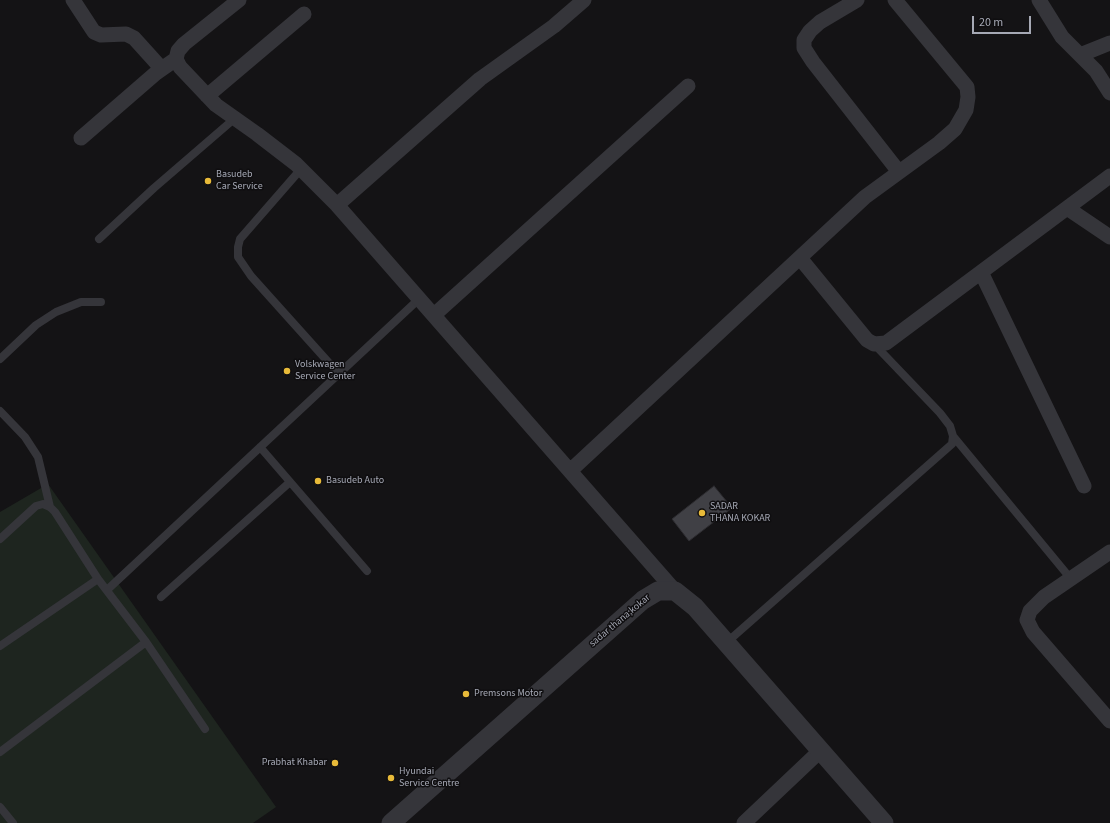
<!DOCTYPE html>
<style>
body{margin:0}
#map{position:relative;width:1110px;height:823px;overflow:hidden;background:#141315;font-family:"Source Sans 3",sans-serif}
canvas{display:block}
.scale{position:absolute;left:972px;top:16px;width:59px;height:18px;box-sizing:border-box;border:2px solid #a6a9b5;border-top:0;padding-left:5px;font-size:12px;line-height:14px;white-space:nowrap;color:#a6a9b5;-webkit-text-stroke:3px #0f0e10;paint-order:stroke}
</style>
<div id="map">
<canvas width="1110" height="823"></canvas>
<div class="scale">20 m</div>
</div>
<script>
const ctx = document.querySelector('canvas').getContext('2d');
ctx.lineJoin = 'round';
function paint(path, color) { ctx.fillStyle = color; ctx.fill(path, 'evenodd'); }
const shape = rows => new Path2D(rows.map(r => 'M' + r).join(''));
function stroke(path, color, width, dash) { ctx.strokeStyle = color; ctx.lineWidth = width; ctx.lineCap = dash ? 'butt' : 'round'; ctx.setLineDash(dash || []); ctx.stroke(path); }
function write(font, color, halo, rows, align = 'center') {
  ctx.font = font + ' "Source Sans 3",sans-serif'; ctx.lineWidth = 3; ctx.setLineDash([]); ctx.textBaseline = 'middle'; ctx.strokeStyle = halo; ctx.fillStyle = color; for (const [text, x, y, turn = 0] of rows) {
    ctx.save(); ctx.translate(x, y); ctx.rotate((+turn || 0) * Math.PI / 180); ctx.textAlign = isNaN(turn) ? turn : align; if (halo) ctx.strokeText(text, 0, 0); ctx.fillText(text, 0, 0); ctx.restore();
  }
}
paint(shape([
 [48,484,276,807,253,823,0,823,0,512]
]), '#1e251f');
const building = shape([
 [714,486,732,508,689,541,672,519,714,486]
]);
paint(building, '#404045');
stroke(building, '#2e2d31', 1);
stroke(shape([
 [301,169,240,239,238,247,238,257,251,276,339,374],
 [99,239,154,188,234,119],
 [0,359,36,325,56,312,81,302,101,302],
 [0,411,25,437,38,457,50,507],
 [953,436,1071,579],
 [260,447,367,571],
 [0,539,36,506,43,504,50,507,55,512,98,579,146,642,205,729],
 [107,590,419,299],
 [161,597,290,482],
 [726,643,952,444,953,436,950,426,940,413,874,344],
 [0,646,98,579],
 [0,752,146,642],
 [0,807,13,823]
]), '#35353a', 8);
stroke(shape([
 [73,0,94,32,101,35,126,34,134,38,162,69],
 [239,0,184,44,178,51,176,59,180,67,216,105,257,134,296,164,337,205,675,591],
 [857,0,820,22,810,31,804,40,804,48,813,62,899,172],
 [1039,0,1062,37,1096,71,1110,93],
 [1080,55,1110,43],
 [207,96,304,14],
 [81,138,156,73,176,59],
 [337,205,480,79,554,26,584,0],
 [1067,208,1110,237],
 [800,258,867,340,874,344,886,343,1110,176],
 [981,272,1084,486],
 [434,315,688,86],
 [570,471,865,197,939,143,955,129,966,110,968,97,967,87,895,0],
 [1110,552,1044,597,1030,611,1027,620,1033,632,1110,721],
 [744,823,820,751]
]), '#35353a', 15);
stroke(shape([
 [391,823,643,600,658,591,675,591,695,607,884,823]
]), '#35353a', 19);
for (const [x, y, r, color] of [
 [208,181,4,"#e8ba39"],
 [287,371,4,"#e8ba39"],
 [318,481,4,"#e8ba39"],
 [702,513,4,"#e8ba39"],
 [466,694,4,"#e8ba39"],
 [335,763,4,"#e8ba39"],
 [391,778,4,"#e8ba39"]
]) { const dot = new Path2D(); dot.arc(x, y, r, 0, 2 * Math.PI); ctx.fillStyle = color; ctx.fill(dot); stroke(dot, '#0f0e10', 1.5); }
write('10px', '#a6a9b5', '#0f0e10', [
 ["Basudeb",216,175],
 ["Car Service",216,187],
 ["Volskwagen",295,365],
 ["Service Center",295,377],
 ["Basudeb Auto",326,481],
 ["SADAR",710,507],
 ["THANA KOKAR",710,519],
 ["Premsons Motor",474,694],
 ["Prabhat Khabar",327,763,"right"],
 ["Hyundai",399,772],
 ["Service Centre",399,784]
], 'left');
write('10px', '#a6a9b5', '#0f0e10', [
 ["sadar thana;kokar",620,621,-40]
]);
</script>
